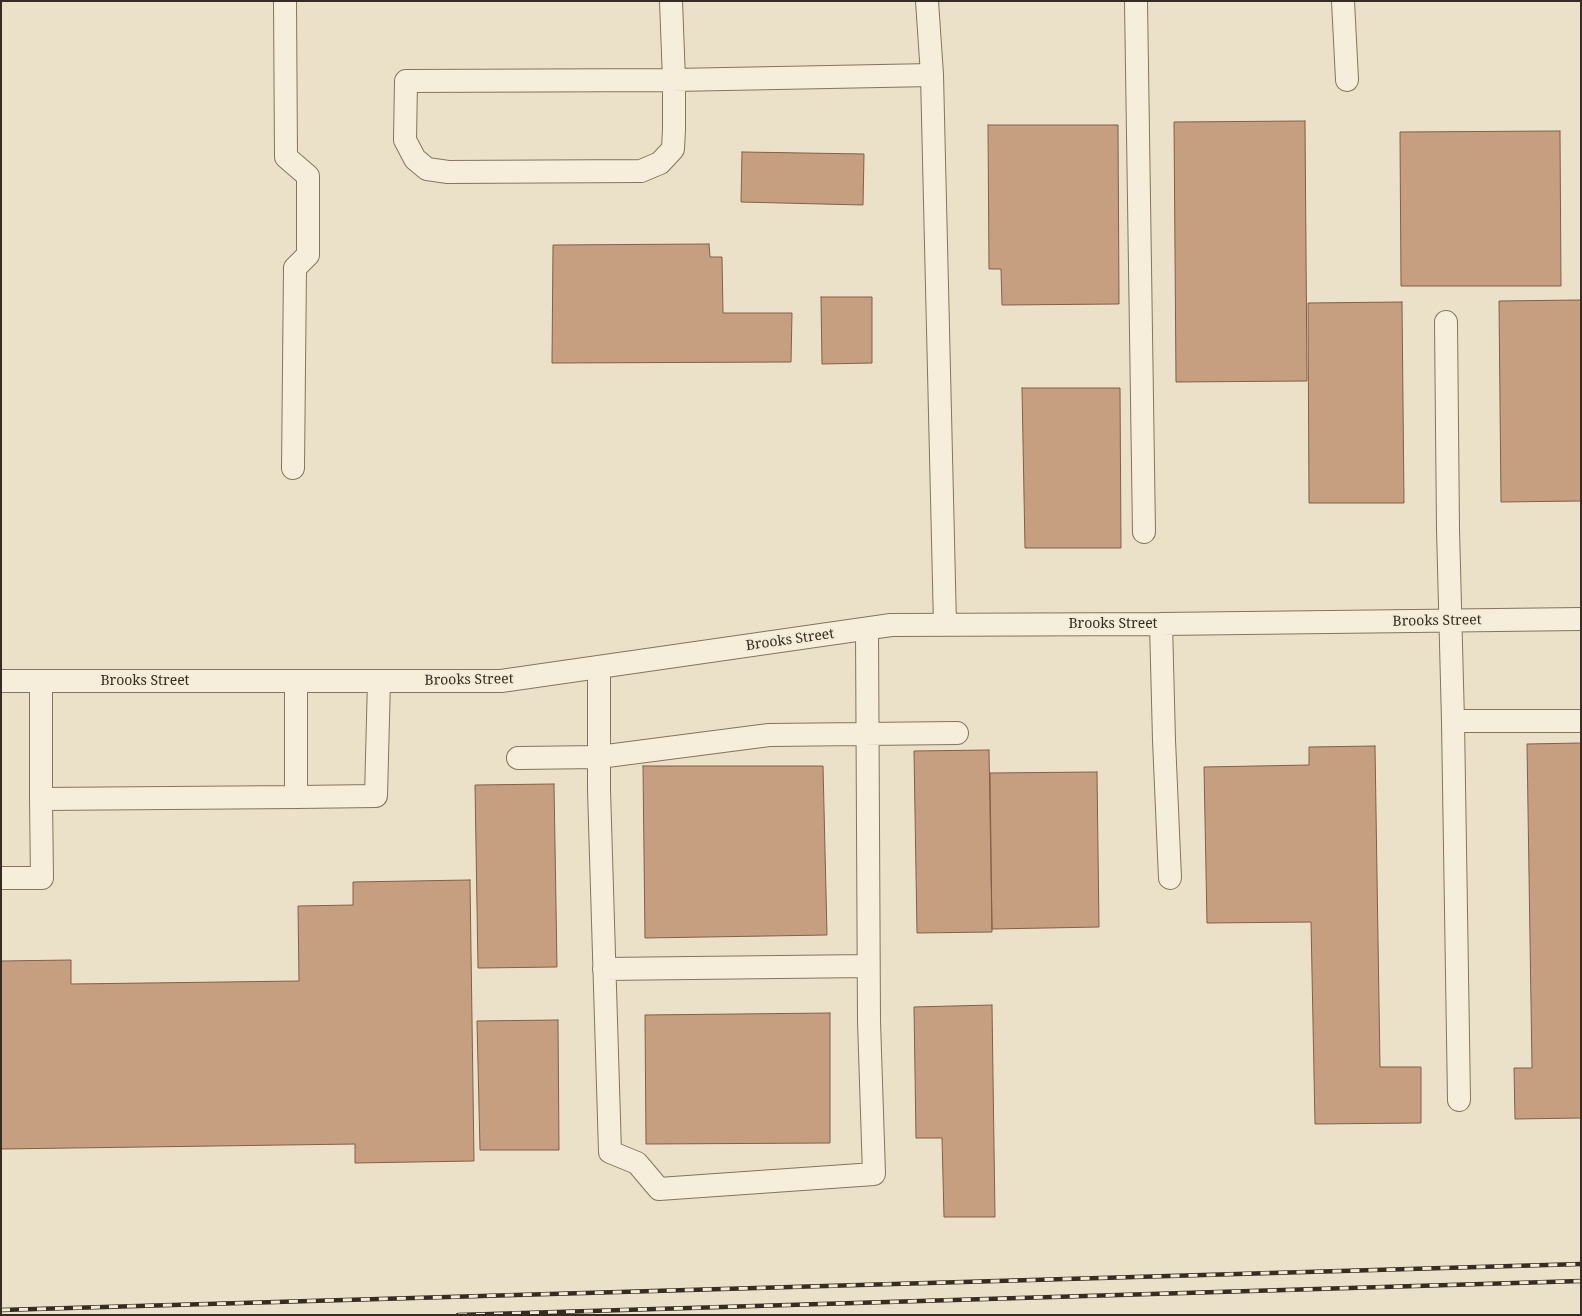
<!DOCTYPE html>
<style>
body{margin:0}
#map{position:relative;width:1582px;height:1316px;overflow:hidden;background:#ebe1c8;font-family:"Noto Serif",serif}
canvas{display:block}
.frame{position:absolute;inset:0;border:2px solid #372c21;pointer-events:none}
</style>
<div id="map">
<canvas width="1582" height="1316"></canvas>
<div class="frame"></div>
</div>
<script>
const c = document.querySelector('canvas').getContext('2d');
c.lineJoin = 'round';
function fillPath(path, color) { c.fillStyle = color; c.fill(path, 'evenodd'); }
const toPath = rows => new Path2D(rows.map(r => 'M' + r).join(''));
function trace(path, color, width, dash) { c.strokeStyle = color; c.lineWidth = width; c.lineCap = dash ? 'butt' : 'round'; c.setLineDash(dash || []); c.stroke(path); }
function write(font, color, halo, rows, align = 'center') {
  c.font = font + ' "Noto Serif",serif'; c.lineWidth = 4; c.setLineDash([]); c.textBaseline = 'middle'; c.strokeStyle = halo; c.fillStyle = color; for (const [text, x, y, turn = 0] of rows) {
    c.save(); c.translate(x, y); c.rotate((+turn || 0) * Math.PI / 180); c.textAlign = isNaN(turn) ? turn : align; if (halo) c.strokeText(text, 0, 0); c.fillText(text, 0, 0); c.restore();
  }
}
const building = toPath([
 [1305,121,1307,381,1176,382,1174,122,1305,121],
 [988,125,1118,125,1119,304,1002,305,1001,269,989,269,988,125],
 [1560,131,1561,286,1401,286,1400,132,1560,131],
 [742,152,864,154,863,205,741,202,742,152],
 [709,244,710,257,722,257,723,313,792,313,791,362,552,363,553,245,709,244],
 [821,297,872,297,872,363,822,364,821,297],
 [1581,300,1581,501,1501,502,1499,301,1581,300],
 [1402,302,1404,503,1309,503,1308,303,1402,302],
 [1022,388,1120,388,1121,548,1025,548,1022,388],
 [1581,743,1581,1118,1515,1119,1514,1068,1532,1068,1527,744,1581,743],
 [1375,746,1380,1067,1421,1067,1421,1123,1315,1124,1311,922,1207,923,1204,767,1309,765,1309,747,1375,746],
 [989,750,992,932,917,933,914,751,989,750],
 [643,766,823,766,827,935,645,938,643,766],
 [1097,772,1099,927,992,929,990,773,1097,772],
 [554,784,557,967,478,968,475,785,554,784],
 [470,880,474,1161,355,1163,355,1144,1,1149,1,961,71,960,71,984,299,981,298,906,353,905,353,882,470,880],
 [992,1005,995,1217,944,1217,942,1138,916,1138,914,1007,992,1005],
 [830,1013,830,1143,646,1144,645,1015,830,1013],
 [558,1020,559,1150,480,1150,477,1021,558,1020]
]);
fillPath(building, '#c69f81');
trace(building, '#835f46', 1);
const minor = toPath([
 [285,1,286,157,308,176,308,255,295,268,293,468],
 [671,1,674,80,674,129,673,149,660,163,641,171,448,172,427,169,415,159,405,140,406,81,674,80,932,75],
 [927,1,932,75,945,625],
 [1136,1,1144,532],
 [1343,1,1347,80],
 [1446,322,1448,529,1453,721],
 [1161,624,1164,740,1170,878],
 [599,667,599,790,610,1152,637,1163,659,1189,874,1174,869,1021,867,629],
 [1,681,501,681,891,625,1161,624,1581,619],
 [41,681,41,799,296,797,296,681],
 [518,758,599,757,769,735,957,733],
 [296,797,376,796,379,681],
 [1,878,42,878,41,799],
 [604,969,868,966],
 [1459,1100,1453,721,1581,721]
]);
trace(minor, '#85745e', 24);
trace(minor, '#f6eeda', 22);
const rail = toPath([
 [1,1310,1581,1264],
 [458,1315,1581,1281]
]);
trace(rail, '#372c21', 4.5);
trace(rail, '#f3ebd7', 3, [9]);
write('14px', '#372c21', '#f3ebd7', [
 ["Brooks Street",1437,621,-1],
 ["Brooks Street",1113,624],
 ["Brooks Street",790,640,-8],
 ["Brooks Street",469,680,-1],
 ["Brooks Street",145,681]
]);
</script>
